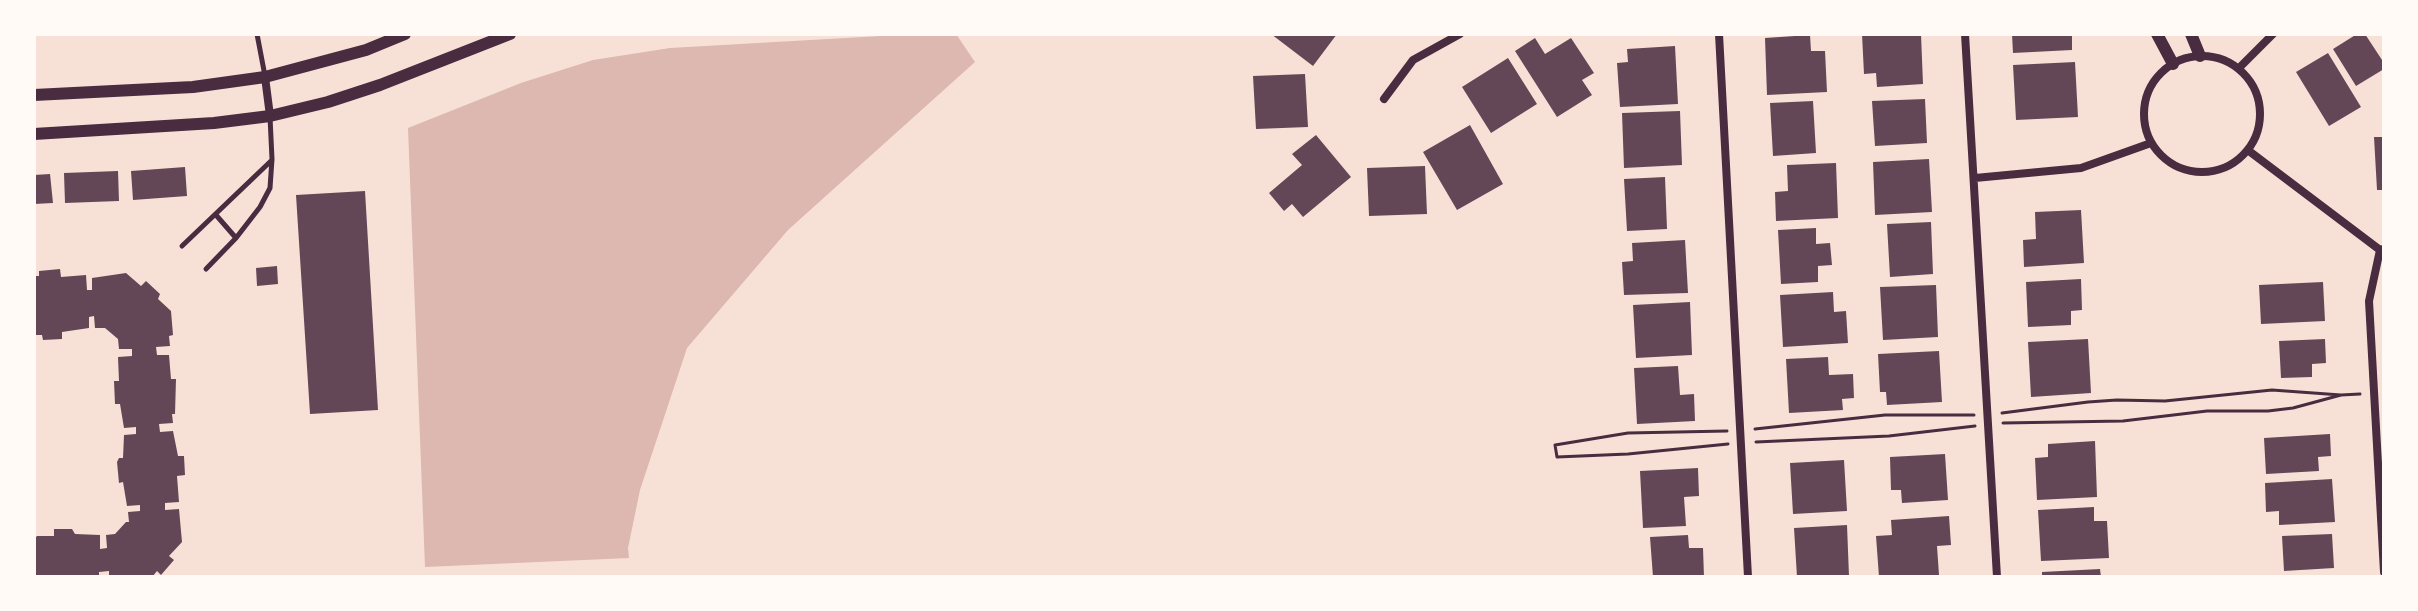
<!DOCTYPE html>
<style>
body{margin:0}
#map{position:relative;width:2418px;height:611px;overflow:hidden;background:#f7e1d7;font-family:Montserrat,sans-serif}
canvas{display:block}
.frame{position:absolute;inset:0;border:36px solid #fffaf5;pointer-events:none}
</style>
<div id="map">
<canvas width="2418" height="611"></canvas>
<div class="frame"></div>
</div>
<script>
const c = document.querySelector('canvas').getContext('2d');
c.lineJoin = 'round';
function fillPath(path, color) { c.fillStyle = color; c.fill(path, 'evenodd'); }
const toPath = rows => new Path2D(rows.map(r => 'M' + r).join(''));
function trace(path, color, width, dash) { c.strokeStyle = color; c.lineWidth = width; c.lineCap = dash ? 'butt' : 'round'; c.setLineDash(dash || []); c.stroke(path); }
fillPath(toPath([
 [916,34,956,34,975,62,788,230,687,348,640,490,628,548,629,558,425,567,408,128,521,83,593,60,670,48]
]), '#dcb8b0');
fillPath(toPath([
 [1271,34,1337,34,1313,66],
 [1862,34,1921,34,1923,84,1877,87,1876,73,1864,74],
 [2012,34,2072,34,2072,50,2013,53],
 [2357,34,2365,34,2384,63,2384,69,2356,86,2333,49],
 [1810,35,1811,51,1825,51,1827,92,1767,95,1765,38],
 [1535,38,1545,54,1571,38,1594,73,1582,80,1592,95,1557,117,1515,51],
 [1675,46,1678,104,1620,107,1617,63,1628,62,1627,49],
 [2328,53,2361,107,2329,126,2296,72],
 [1508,58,1537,104,1491,133,1462,87],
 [2075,62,2078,117,2016,120,2013,65],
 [1305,74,1308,127,1256,129,1253,76],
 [1925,99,1927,143,1875,146,1872,101],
 [1813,101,1816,153,1773,156,1770,103],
 [1680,111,1682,165,1624,168,1622,113],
 [1470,125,1503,184,1457,210,1423,152],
 [1316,135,1351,177,1303,217,1292,204,1284,211,1269,193,1302,165,1292,154],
 [2374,137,2384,137,2384,190,2377,190],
 [1929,159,1932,212,1875,215,1873,162],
 [1836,163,1838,218,1776,221,1775,192,1788,191,1787,165],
 [1425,166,1427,214,1369,216,1367,168],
 [185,167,187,196,133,200,131,171],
 [118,171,119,201,65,203,64,173],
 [50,174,53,203,34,204,34,175],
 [1665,177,1667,229,1627,231,1624,179],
 [365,191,378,410,310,414,296,195],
 [2081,210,2084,263,2024,267,2023,240,2036,239,2035,212],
 [1931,222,1933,274,1890,277,1887,224],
 [1816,228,1816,244,1830,243,1832,265,1818,266,1818,282,1781,284,1778,230],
 [1685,240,1688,293,1624,295,1622,262,1633,261,1632,243],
 [277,266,278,284,257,286,256,268],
 [60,269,61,277,86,275,87,290,92,290,92,278,126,273,141,286,146,281,160,294,158,299,171,311,173,335,169,336,170,346,156,347,157,355,169,355,171,379,176,379,175,414,172,414,173,423,159,424,160,432,173,431,178,456,184,456,185,475,177,476,179,502,165,503,165,510,179,509,182,542,169,556,174,560,161,575,157,571,152,577,109,577,109,571,99,572,99,577,34,577,34,539,37,536,54,536,54,529,72,529,75,534,100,535,100,549,107,548,106,535,115,534,126,522,129,522,128,512,140,511,140,505,127,506,123,482,119,483,117,462,119,458,123,458,124,435,136,434,136,427,124,428,120,404,115,404,114,381,119,381,118,357,132,356,132,349,119,349,118,339,105,328,95,328,94,316,89,317,89,328,62,332,62,339,43,340,42,335,34,335,34,276,39,276,39,271],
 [2081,279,2082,310,2071,311,2071,325,2028,327,2026,282],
 [2323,282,2325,321,2261,324,2259,285],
 [1936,285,1938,337,1883,340,1880,287],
 [1833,292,1834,312,1846,311,1848,343,1783,347,1780,295],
 [1690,302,1692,355,1636,358,1633,305],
 [2088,339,2091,393,2031,397,2028,342],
 [2325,339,2326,363,2312,364,2312,377,2281,378,2279,341],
 [1939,351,1942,402,1887,405,1886,392,1880,392,1878,354],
 [1828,357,1829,375,1853,374,1854,398,1842,399,1843,410,1789,413,1786,359],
 [1678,366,1680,395,1694,394,1695,421,1637,424,1634,368],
 [2330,434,2331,456,2318,457,2319,471,2266,474,2264,438],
 [2095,441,2097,497,2037,500,2035,458,2048,457,2048,444],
 [1945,454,1948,500,1902,503,1901,490,1891,490,1890,457],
 [1844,460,1847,511,1793,514,1790,463],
 [1698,468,1699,496,1684,497,1686,526,1643,528,1640,471],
 [2332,479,2335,522,2279,525,2279,511,2266,512,2265,483],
 [2094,507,2094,521,2107,521,2109,558,2041,561,2038,510],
 [1949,516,1951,545,1937,546,1939,575,1879,577,1876,536,1892,535,1891,520],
 [1847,525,1849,576,1797,577,1794,528],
 [2332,534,2334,568,2284,571,2282,536],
 [1688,535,1689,548,1703,548,1704,577,1653,577,1650,537],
 [2100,569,2101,577,2042,577,2042,572]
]), '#644757');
trace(toPath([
 [2002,413,2088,402,2117,400,2165,401,2272,390,2341,395,2360,394],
 [2003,423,2123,421,2207,411,2268,411,2293,408,2341,395],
 [1755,429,1885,415,1974,415],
 [1727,431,1628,433,1555,445,1557,457,1628,454,1728,444],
 [1756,442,1889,436,1975,426]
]), '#4a2c40', 3);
trace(toPath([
 [257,34,265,76],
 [216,215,236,238],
 [182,246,272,160],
 [206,269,236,238,260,207,270,188,272,159,270,117]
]), '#4a2c40', 5);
trace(toPath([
 [1719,34,1748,577],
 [1965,34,1997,577],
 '2144 114a58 58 0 1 1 116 0a58 58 0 1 1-116 0Z',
 [2239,68,2273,34],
 [265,77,270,116],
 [1384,99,1413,60,1460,34],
 [2249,151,2380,250,2383,249],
 [1975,178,2081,168,2151,143],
 [2380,250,2369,301,2384,572]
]), '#4a2c40', 8);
trace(toPath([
 [2157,34,2173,64],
 [2191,34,2200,56],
 [34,95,193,87,265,77,366,50,405,34],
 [34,134,214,123,270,116,328,102,380,85,510,34]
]), '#4a2c40', 12);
</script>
